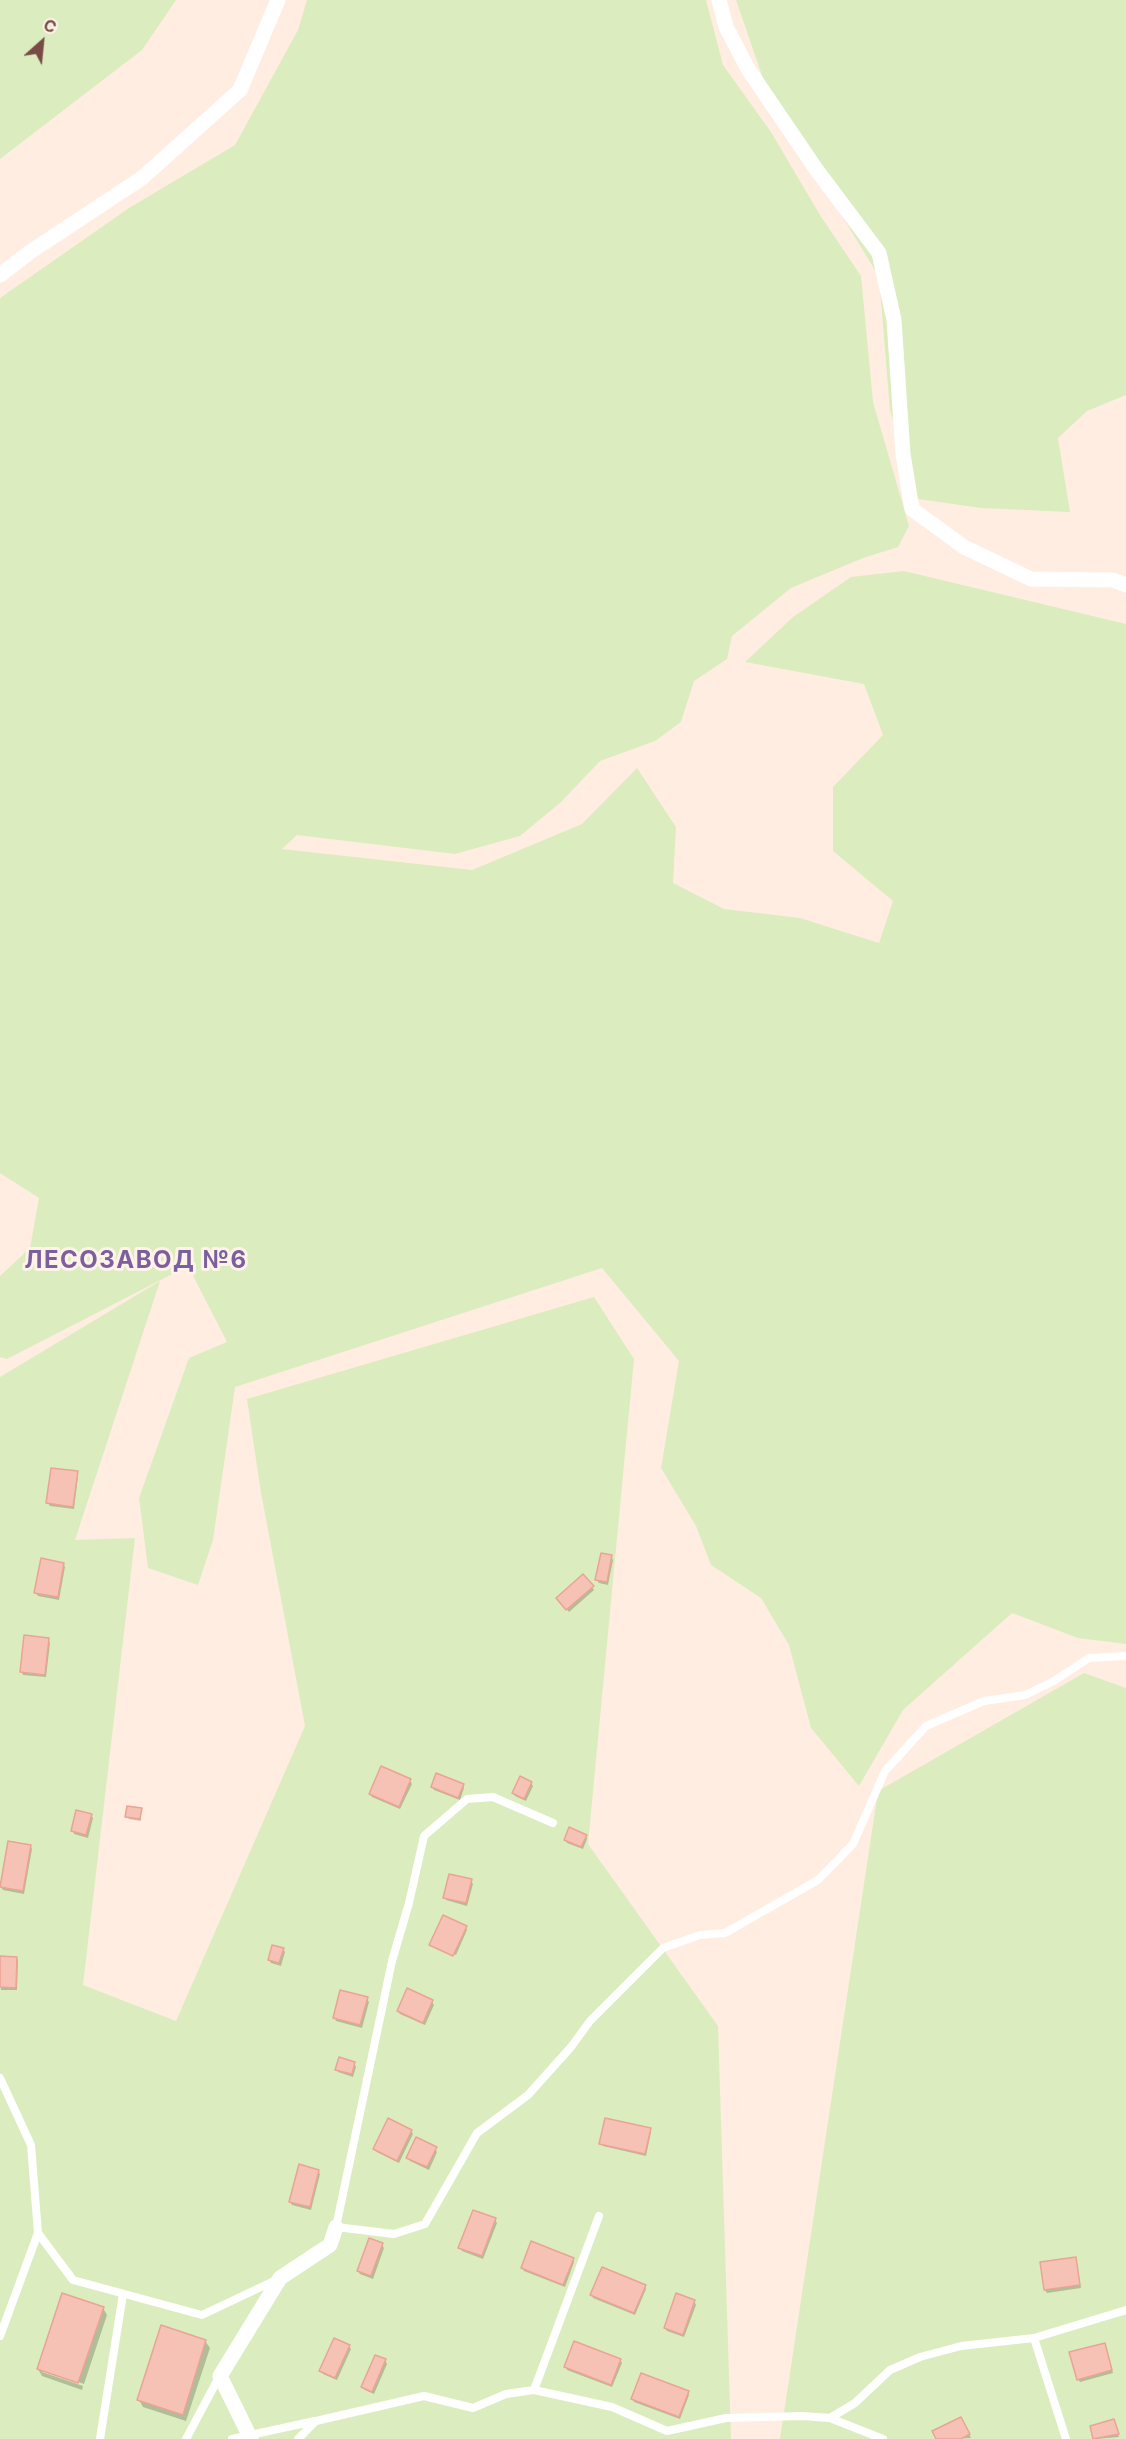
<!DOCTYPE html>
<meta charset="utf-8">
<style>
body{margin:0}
#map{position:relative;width:1126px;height:2439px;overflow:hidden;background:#ffede1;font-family:Inter,sans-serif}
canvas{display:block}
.north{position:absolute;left:12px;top:12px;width:60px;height:60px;-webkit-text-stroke:4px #fff2e9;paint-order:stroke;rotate:27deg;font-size:16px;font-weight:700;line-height:24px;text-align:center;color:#784c45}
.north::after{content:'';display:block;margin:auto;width:21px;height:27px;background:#784c45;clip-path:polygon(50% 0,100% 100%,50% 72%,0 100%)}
</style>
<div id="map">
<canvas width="1126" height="2439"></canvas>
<div class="north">С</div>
</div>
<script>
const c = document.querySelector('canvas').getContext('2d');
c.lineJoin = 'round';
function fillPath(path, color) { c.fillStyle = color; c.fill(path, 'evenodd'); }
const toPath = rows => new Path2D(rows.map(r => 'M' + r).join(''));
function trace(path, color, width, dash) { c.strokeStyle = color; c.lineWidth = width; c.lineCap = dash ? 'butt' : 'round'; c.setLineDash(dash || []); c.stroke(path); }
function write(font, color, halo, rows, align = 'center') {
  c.font = font + ' Inter,sans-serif'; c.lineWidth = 6; c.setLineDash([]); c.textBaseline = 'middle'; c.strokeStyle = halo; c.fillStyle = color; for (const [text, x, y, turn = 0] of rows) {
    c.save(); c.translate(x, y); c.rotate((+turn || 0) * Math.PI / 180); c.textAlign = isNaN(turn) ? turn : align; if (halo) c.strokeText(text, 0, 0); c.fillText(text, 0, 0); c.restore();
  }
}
fillPath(toPath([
 [0,0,176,0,142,50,0,159],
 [307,0,706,0,723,65,771,132,820,215,861,276,873,402,909,526,898,547,863,558,791,588,732,636,727,659,694,681,681,722,655,741,600,761,561,802,520,836,455,854,297,835,282,849,472,870,582,824,637,768,676,827,673,883,724,909,800,918,879,943,893,901,833,851,833,787,883,735,864,684,745,662,793,617,851,577,904,571,1126,624,1126,1644,1078,1638,1012,1613,903,1710,859,1786,811,1728,789,1645,761,1598,711,1565,696,1526,661,1468,679,1361,602,1268,235,1387,213,1540,198,1585,148,1568,139,1498,189,1358,227,1342,188,1266,7,1359,0,1357,0,1276,30,1248,39,1198,0,1173,0,298,129,208,235,145,298,30],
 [736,0,1126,0,1126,395,1087,411,1058,438,1070,512,981,508,918,499,890,410,879,277,768,93],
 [160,1281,75,1540,135,1538,83,1985,176,2021,305,1726,261,1493,247,1399,594,1297,634,1359,588,1844,718,2026,731,2439,0,2439,0,1377],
 [1084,1673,1126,1688,1126,2439,780,2439,878,1791]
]), '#dbedbe');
fillPath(toPath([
 [77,1472,78,1476,74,1509,50,1506,48,1503],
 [611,1556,613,1560,608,1585,599,1583,597,1580],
 [63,1564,65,1567,59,1600,38,1596,36,1593],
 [592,1587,594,1590,569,1612,560,1601],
 [48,1640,50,1643,46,1677,23,1675,22,1672],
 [410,1781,412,1784,400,1809,372,1797,370,1794],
 [531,1783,533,1786,526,1801,515,1796,514,1793],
 [463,1785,464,1788,460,1800,434,1790,432,1787],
 [141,1810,141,1821,129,1819,127,1816],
 [91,1815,93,1818,88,1838,74,1834,73,1831],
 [586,1836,587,1839,583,1849,567,1843,566,1840],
 [30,1846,32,1849,24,1894,3,1890,1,1887],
 [471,1881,473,1884,467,1906,446,1900,445,1897],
 [466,1927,467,1930,456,1955,431,1944],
 [283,1949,285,1952,281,1966,271,1963,269,1960],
 [17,1958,18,1961,17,1990,1,1990,0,1973],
 [408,1990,432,2002,434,2005,425,2025,400,2014,398,2011],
 [367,1999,369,2002,362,2028,336,2021,335,2018],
 [354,2063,356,2067,353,2077,338,2072,337,2069],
 [650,2129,651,2132,646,2156,603,2146,601,2143],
 [411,2131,413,2134,399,2163,377,2152,375,2149],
 [435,2149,437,2152,429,2170,410,2161,408,2158],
 [318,2171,320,2174,311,2210,292,2205,290,2202],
 [495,2220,497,2223,483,2259,462,2251,460,2247],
 [382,2245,384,2248,373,2279,360,2274,358,2271],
 [573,2259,574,2262,565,2287,524,2271,522,2268],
 [1075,2259,1081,2288,1047,2293,1045,2290],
 [645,2286,646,2289,635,2315,593,2298,592,2295],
 [694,2301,696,2305,684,2337,667,2331,665,2328],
 [103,2308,107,2315,84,2384,42,2369,42,2372,83,2386,82,2390,42,2376,38,2369],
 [205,2341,210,2348,186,2421,143,2407,139,2400],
 [349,2346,351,2349,337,2380,323,2374,321,2371],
 [1106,2347,1113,2373,1080,2382,1078,2379],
 [385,2360,387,2364,374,2394,365,2390,363,2387],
 [620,2360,622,2363,612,2387,567,2370,566,2367],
 [688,2392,689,2395,680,2419,634,2402,632,2398],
 [961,2419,971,2438,937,2439],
 [1115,2424,1119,2437,1095,2439,1092,2427]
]), '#0003');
const building = toPath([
 [51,1468,78,1471,73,1507,46,1503,51,1468],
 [601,1553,612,1555,607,1582,595,1580,601,1553],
 [41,1558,64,1563,58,1597,34,1593,41,1558],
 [583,1574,594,1586,566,1610,556,1598,583,1574],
 [24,1635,49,1638,45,1675,20,1672,24,1635],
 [381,1766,411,1779,399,1807,369,1794,381,1766],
 [436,1773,464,1784,458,1798,431,1787,436,1773],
 [520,1776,532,1782,524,1799,512,1793,520,1776],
 [127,1806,142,1808,140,1819,125,1817,127,1806],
 [76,1810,92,1814,86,1835,71,1831,76,1810],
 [569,1827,587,1835,581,1847,564,1840,569,1827],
 [8,1841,31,1845,23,1891,0,1887,8,1841],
 [449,1874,472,1879,466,1903,443,1898,449,1874],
 [443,1915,467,1926,453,1956,429,1945,443,1915],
 [272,1945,284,1948,279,1963,268,1960,272,1945],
 [0,1956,17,1957,16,1988,0,1987,0,1956],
 [407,1988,433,2000,423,2023,397,2011,407,1988],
 [340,1990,368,1997,360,2025,333,2018,340,1990],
 [339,2057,355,2062,352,2074,335,2070,339,2057],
 [388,2118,412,2130,397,2161,373,2149,388,2118],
 [605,2118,651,2128,645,2154,599,2144,605,2118],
 [416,2137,437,2147,427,2167,406,2158,416,2137],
 [299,2164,319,2170,310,2207,289,2202,299,2164],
 [473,2210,496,2218,482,2256,458,2248,473,2210],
 [369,2238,383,2243,371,2276,357,2271,369,2238],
 [531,2241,574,2258,563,2285,521,2268,531,2241],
 [1076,2257,1080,2285,1044,2290,1040,2262,1076,2257],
 [602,2267,646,2285,634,2313,590,2295,602,2267],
 [62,2293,104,2307,78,2383,37,2369,62,2293],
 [676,2293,695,2300,683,2335,664,2328,676,2293],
 [161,2325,206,2340,183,2415,137,2400,161,2325],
 [334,2338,350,2345,335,2378,319,2371,334,2338],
 [574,2341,621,2359,611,2385,564,2367,574,2341],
 [1105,2343,1112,2370,1077,2380,1069,2352,1105,2343],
 [375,2355,386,2359,372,2392,361,2387,375,2355],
 [641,2373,689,2391,679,2417,631,2399,641,2373],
 [961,2417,970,2434,961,2439,936,2439,932,2431,961,2417],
 [1114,2419,1119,2434,1093,2439,1090,2426,1114,2419]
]);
fillPath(building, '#f7c2b6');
trace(building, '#eba394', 1.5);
trace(toPath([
 [553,1823,493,1797,467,1799,424,1836,409,1903,392,1961,336,2227,394,2234,425,2224,477,2133,528,2095,571,2047,590,2021,663,1948,700,1935,725,1933,818,1880,853,1844,885,1771,926,1726,984,1701,1025,1695,1054,1681,1089,1658,1126,1656],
 [0,2078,31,2145,38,2233,0,2336],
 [38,2233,73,2280,202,2315,276,2280],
 [1034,2338,1066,2439],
 [534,2390,599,2216],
 [830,2418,883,2439],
 [100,2439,123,2294],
 [186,2439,219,2377],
 [232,2439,315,2421],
 [298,2439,316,2421,424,2396,473,2408,506,2394,534,2390,612,2407,667,2431,726,2418,802,2416,830,2418,855,2403,890,2370,920,2357,961,2346,1034,2338,1126,2310]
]), '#fff', 8);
trace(toPath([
 [719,0,726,27,748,69,816,169,879,253,894,320,903,454,912,509,964,547,1031,579,1113,580,1126,585],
 [0,275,30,252,142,178,240,90,278,0],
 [251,2439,220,2376,280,2278,330,2245,336,2227]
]), '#fff', 15);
c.letterSpacing = '1.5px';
write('bold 24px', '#7b609d', '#fff2e9', [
 ["ЛЕСОЗАВОД №6",136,1261]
]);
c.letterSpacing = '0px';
</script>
